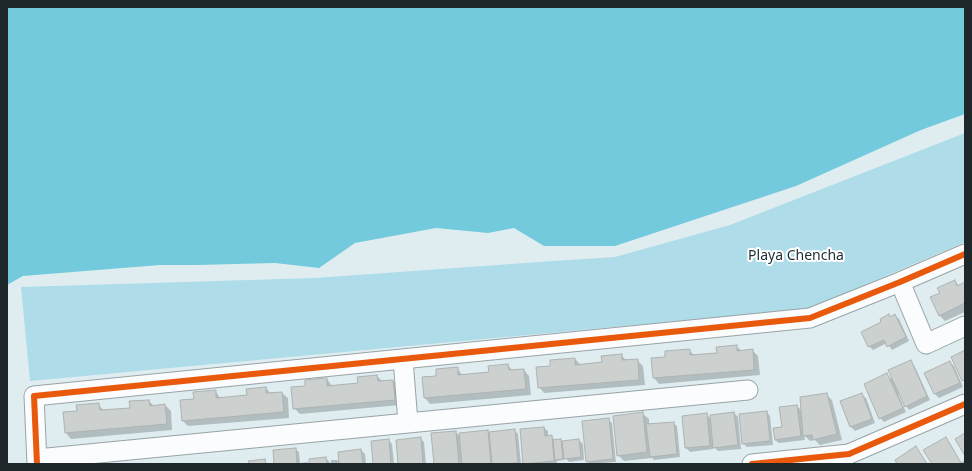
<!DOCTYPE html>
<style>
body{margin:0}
#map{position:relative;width:972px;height:471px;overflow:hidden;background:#dfedf1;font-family:"Noto Sans",sans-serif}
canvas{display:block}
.frame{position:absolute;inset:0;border:8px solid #1e272a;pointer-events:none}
</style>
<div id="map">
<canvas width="972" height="471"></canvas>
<div class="frame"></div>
</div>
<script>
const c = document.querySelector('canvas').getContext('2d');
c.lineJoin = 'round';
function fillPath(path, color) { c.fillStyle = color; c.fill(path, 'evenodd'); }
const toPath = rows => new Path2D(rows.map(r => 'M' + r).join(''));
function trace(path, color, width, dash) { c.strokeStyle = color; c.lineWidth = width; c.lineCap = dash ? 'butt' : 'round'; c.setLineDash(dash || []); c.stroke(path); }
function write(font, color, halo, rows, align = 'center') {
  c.font = font + ' "Noto Sans",sans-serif'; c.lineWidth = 4; c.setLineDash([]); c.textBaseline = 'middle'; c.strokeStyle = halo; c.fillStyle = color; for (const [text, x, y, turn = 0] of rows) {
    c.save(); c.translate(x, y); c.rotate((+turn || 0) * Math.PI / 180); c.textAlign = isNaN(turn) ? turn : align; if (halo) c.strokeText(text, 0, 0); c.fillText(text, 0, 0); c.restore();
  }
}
fillPath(toPath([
 [965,133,965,242,809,309,30,381,21,287,315,278,539,262,615,257,730,225]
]), '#aedce8');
fillPath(toPath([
 [7,7,965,7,965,114,921,130,796,186,615,246,544,246,514,228,488,233,436,228,355,243,319,268,275,263,197,265,160,265,23,276,7,285]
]), '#74cadd');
fillPath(toPath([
 [955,281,959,286,965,283,965,312,945,321,939,315,941,293],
 [889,316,891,318,895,316,899,319,909,341,892,350,887,343,873,350,869,346,882,323],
 [736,346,742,351,752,350,758,356,760,375,659,384,654,378,666,358,689,350,695,356,718,354],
 [621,355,627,361,637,360,643,366,645,385,544,393,539,387,575,359,581,365,603,363],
 [910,361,914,365,930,400,909,410,906,406,900,393,898,394,906,412,884,422,880,418,887,375,894,381],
 [950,362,954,366,963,387,939,398,935,394,926,374],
 [508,365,513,371,524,370,529,376,531,395,430,404,425,398,437,377,457,368,463,376,490,373],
 [377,376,382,381,393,381,399,386,400,405,300,414,294,408,306,387,327,379,332,386,359,384],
 [266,388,271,394,282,393,288,398,289,418,188,426,183,421,195,399,215,391,221,399,248,396],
 [826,394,832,400,842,440,820,445,815,440,810,441,804,435,805,440,779,443,775,440,797,406,802,411],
 [862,395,866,398,875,423,855,431,851,427,842,402],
 [149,401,154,406,165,405,171,411,172,430,71,439,66,433,78,411,98,404,104,411,131,409],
 [767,412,770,416,773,445,747,447,743,443],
 [734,413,738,417,741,449,718,451,713,446,713,449,690,452,686,448,706,414,711,419],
 [643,414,649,419,649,425,673,423,677,426,680,457,654,460,652,458,624,461,618,455],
 [608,419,612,423,616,462,590,464,587,461],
 [544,428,548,431,548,437,551,436,556,441,560,440,564,443,579,440,583,444,584,460,569,462,564,456,564,460,557,461,557,464,525,464],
 [514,430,518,434,521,464,435,464,455,432,461,437,487,431,489,433],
 [420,438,424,442,426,464,399,464],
 [946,438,949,442,962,464,964,463,965,464,933,464],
 [388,440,392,444,394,464,374,464],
 [295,449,299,452,300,463,307,462,309,464,275,464],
 [361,450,365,454,366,464,310,464,326,458,331,464,331,460,337,460,340,462]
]), '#0003');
const building = toPath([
 [955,280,957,286,965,282,965,303,939,316,930,297,940,293,937,288,955,280],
 [889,314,890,317,895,314,906,337,887,347,884,340,868,347,861,332,881,322,880,319,889,314],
 [737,345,737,351,753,349,754,370,653,378,651,358,665,357,665,351,690,349,690,355,717,353,716,347,737,345],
 [965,350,965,380,962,381,951,357,965,350],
 [622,354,622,360,638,359,639,380,538,388,536,367,550,366,550,360,575,358,575,365,602,362,601,356,622,354],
 [911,360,927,396,905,407,888,370,911,360],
 [950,361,960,383,934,394,924,373,950,361],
 [508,364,509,370,524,369,526,389,424,398,422,377,436,376,436,369,458,367,458,375,489,372,488,366,508,364],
 [887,373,903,408,879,419,864,384,887,373],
 [377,375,378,381,393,380,395,400,293,409,291,387,305,386,305,380,327,378,327,386,358,383,357,377,377,375],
 [266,387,266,393,282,392,284,412,182,421,180,400,194,399,193,392,216,390,216,398,247,395,246,389,266,387],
 [827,393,837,434,813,440,812,435,803,436,800,397,827,393],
 [862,393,872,419,850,427,840,401,862,393],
 [149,400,150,406,165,404,167,424,65,433,63,412,77,411,76,405,99,403,100,410,130,408,129,401,149,400],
 [797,405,801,436,775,440,773,428,782,427,779,407,797,405],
 [767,411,770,441,742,444,739,414,767,411],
 [643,412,647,452,617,456,613,416,643,412],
 [734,412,738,445,713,448,710,415,734,412],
 [707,413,710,446,685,448,682,416,707,413],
 [609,418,613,459,586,462,582,421,609,418],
 [674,422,677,454,650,457,646,424,674,422],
 [544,427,545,436,552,435,554,461,523,464,520,429,544,427],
 [515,429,518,463,492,464,489,432,515,429],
 [488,430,491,464,462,464,459,433,488,430],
 [456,431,459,464,434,464,431,433,456,431],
 [965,433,965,456,955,439,965,433],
 [421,437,423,464,398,464,396,440,421,437],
 [946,437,961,463,964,461,965,464,932,464,923,450,946,437],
 [389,439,391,464,373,464,371,441,389,439],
 [561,439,563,459,555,460,553,440,561,439],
 [579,439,581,457,564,459,562,441,579,439],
 [916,446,927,464,897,464,895,460,916,446],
 [296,448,297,464,274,464,273,450,296,448],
 [361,449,363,464,339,464,338,452,361,449],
 [326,457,327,464,309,464,309,459,326,457],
 [265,459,266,464,249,464,248,461,265,459]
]);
fillPath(building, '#ccd0ce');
trace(building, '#aeb2b1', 1);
const minor = toPath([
 [900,282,926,344,965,326],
 [403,359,408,423],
 [37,459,748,390],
 [37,464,34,396,810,318,900,282,965,254],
 [752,464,849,454,965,404]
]);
trace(minor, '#99a3a6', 21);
trace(minor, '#fafcfd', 19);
trace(toPath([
 [37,464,34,396,810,318,900,282,965,254],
 [752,464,849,454,965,404]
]), '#e8590c', 6);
write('14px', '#1a2e33', '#fff', [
 ["Playa Chencha",796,256]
]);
</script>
